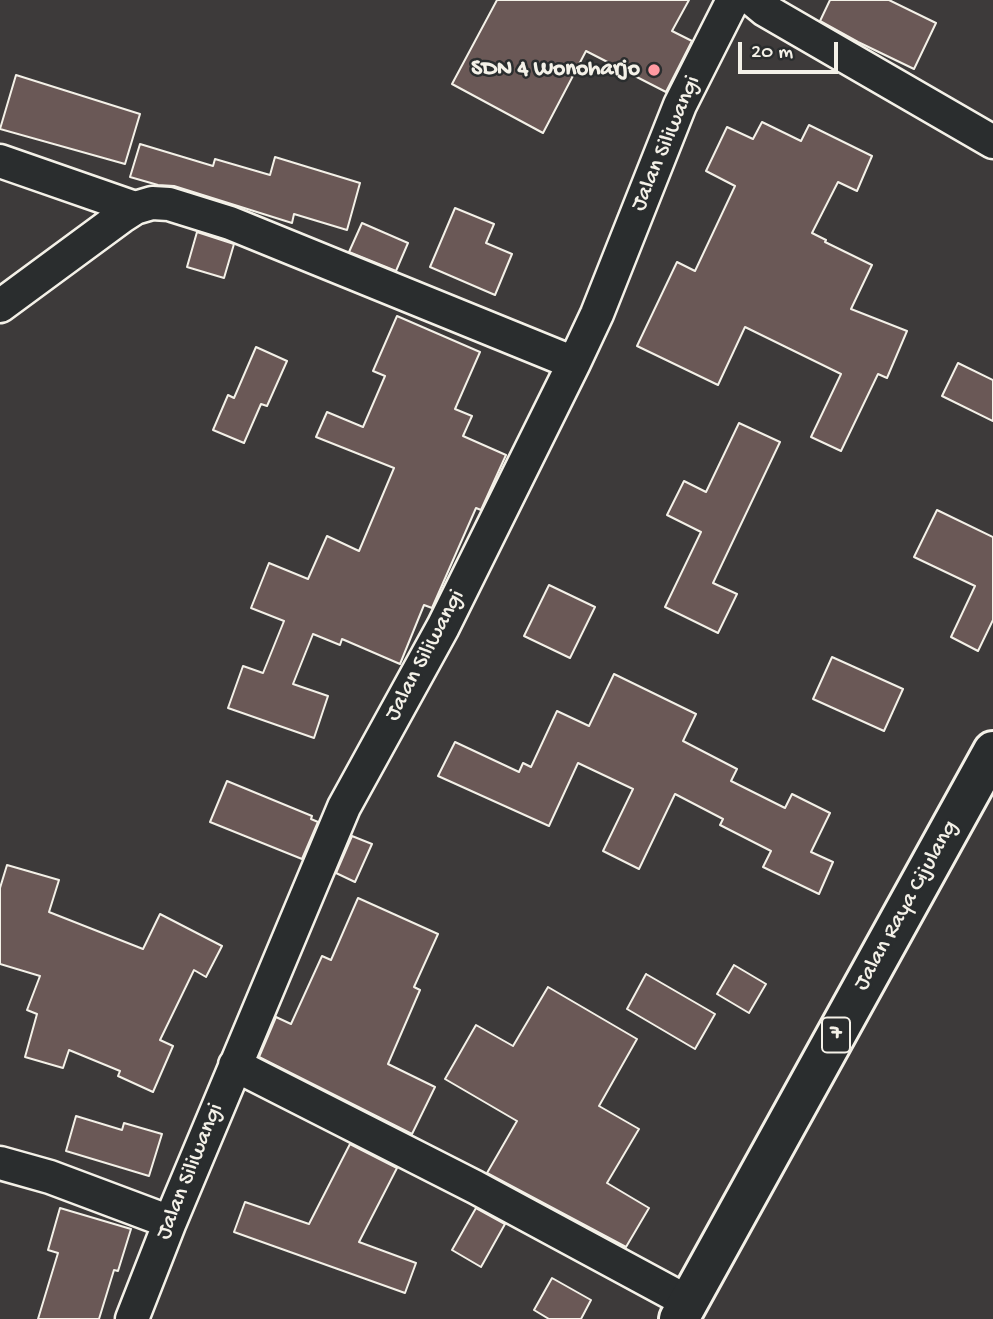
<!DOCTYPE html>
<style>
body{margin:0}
#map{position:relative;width:993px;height:1319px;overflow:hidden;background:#3d3a3a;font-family:"Gochi Hand",sans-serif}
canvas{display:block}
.scale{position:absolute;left:738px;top:42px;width:100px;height:32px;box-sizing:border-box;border:4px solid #f4f1e8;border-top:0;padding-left:9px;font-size:21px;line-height:24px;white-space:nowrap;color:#f4f1e8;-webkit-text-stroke:5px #2a2d2e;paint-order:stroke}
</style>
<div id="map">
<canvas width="993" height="1319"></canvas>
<div class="scale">20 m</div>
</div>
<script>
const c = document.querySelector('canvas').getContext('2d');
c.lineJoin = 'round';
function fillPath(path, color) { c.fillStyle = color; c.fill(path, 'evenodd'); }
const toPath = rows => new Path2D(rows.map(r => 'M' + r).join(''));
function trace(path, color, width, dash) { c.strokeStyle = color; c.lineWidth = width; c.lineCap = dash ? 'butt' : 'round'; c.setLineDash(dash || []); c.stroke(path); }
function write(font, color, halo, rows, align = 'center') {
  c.font = font + ' "Gochi Hand",sans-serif'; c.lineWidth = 5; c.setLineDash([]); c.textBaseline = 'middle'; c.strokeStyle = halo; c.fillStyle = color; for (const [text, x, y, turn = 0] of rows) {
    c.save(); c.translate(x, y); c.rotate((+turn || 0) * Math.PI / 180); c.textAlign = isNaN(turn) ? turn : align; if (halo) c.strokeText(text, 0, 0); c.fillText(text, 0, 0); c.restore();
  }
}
const building = toPath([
 [497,0,689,0,672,31,692,41,666,92,586,51,543,133,452,84,497,0],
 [830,0,889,0,936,23,914,69,858,42,820,21,830,0],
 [16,75,140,114,125,164,0,129,16,75],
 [762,122,801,141,809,125,872,156,857,191,838,182,812,233,826,240,825,242,872,265,851,309,907,331,887,378,878,374,841,451,811,437,841,374,745,327,718,385,637,346,677,262,695,271,735,186,706,171,727,127,753,139,762,122],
 [140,144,213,166,215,159,270,175,275,157,360,183,347,230,294,214,292,223,174,186,158,185,130,177,140,144],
 [455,208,494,224,486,243,512,254,495,295,430,267,455,208],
 [362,223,408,243,396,271,349,252,362,223],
 [197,232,234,244,224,278,187,267,197,232],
 [397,316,480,352,455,409,472,416,463,436,506,455,481,510,476,508,432,608,424,605,400,664,342,639,340,645,313,634,293,684,328,696,314,738,228,708,243,666,263,673,284,621,251,608,269,563,308,579,327,536,359,551,394,468,316,437,327,412,363,427,385,376,373,371,397,316],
 [256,347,287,361,267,406,261,404,244,443,213,430,228,395,234,398,256,347],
 [958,363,993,380,993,421,942,396,958,363],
 [739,423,780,442,713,583,737,594,718,633,665,607,701,532,667,515,684,481,706,492,739,423],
 [937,510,993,537,993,620,978,651,951,637,975,586,914,557,937,510],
 [549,585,595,607,570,658,524,636,549,585],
 [832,657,903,689,884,731,813,699,832,657],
 [614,674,696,714,683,741,737,769,731,781,785,808,792,794,830,813,811,852,833,862,819,894,763,867,771,851,720,825,723,819,675,794,639,869,603,851,633,789,578,763,549,826,438,776,455,742,519,772,523,763,531,767,557,711,589,726,614,674],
 [227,781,312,816,311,819,318,822,302,859,210,822,227,781],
 [352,836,372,844,355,882,336,873,352,836],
 [7,865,59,880,49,912,143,949,160,914,222,946,206,977,194,970,160,1040,173,1046,153,1092,118,1076,120,1071,69,1050,63,1068,25,1057,37,1014,27,1010,40,976,0,964,0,888,7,865],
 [358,898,438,934,414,987,420,990,388,1064,435,1087,412,1134,259,1057,276,1017,291,1024,322,956,331,960,358,898],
 [734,965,766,984,749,1013,717,994,734,965],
 [646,974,715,1014,695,1049,627,1009,646,974],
 [548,987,637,1039,599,1106,639,1129,607,1183,649,1208,626,1247,487,1173,517,1121,445,1079,476,1025,513,1046,548,987],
 [76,1116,122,1130,124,1123,162,1134,149,1176,66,1151,76,1116],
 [350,1144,397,1168,359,1242,416,1263,405,1293,234,1232,245,1202,309,1224,350,1144],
 [60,1208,131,1229,118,1271,114,1270,99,1319,38,1319,58,1253,48,1250,60,1208],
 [476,1208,505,1224,481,1267,452,1250,476,1208],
 [552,1278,591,1300,581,1319,549,1319,534,1310,552,1278]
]);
fillPath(building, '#6a5856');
trace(building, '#f4f1e8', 2);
const minor = toPath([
 [753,0,765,10,993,142],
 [0,161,135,208],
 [0,306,121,217,135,208,152,203,169,204,230,223,574,363],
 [235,1065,475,1187,688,1302],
 [0,1163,50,1177,170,1222],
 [132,1319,170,1222,344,807,443,627,574,363,597,314,680,105,733,0]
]);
const trunk = toPath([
 [679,1319,993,751]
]);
trace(minor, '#f4f1e8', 37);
trace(trunk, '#f4f1e8', 44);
trace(minor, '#2a2d2e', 32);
trace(trunk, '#2a2d2e', 38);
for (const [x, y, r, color] of [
 [654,70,7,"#ff9aa2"]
]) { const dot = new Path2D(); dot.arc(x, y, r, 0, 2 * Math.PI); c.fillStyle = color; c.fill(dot); trace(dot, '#2a2d2e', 2.5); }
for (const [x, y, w] of [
 [836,1035,28]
]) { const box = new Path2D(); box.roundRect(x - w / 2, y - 17.5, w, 35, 5); c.fillStyle = '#2a2d2e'; c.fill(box); trace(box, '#f4f1e8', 2); }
write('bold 21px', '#f4f1e8', null, [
 ["7",836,1035]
]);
write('bold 23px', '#f4f1e8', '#2a2d2e', [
 ["SDN 4 Wonoharjo",640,70]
], 'right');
write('23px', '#f4f1e8', '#2a2d2e', [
 ["Jalan Siliwangi",667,144,-67],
 ["Jalan Siliwangi",426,656,-62],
 ["Jalan Raya Cijulang",907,906,-61],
 ["Jalan Siliwangi",191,1172,-68]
]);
</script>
